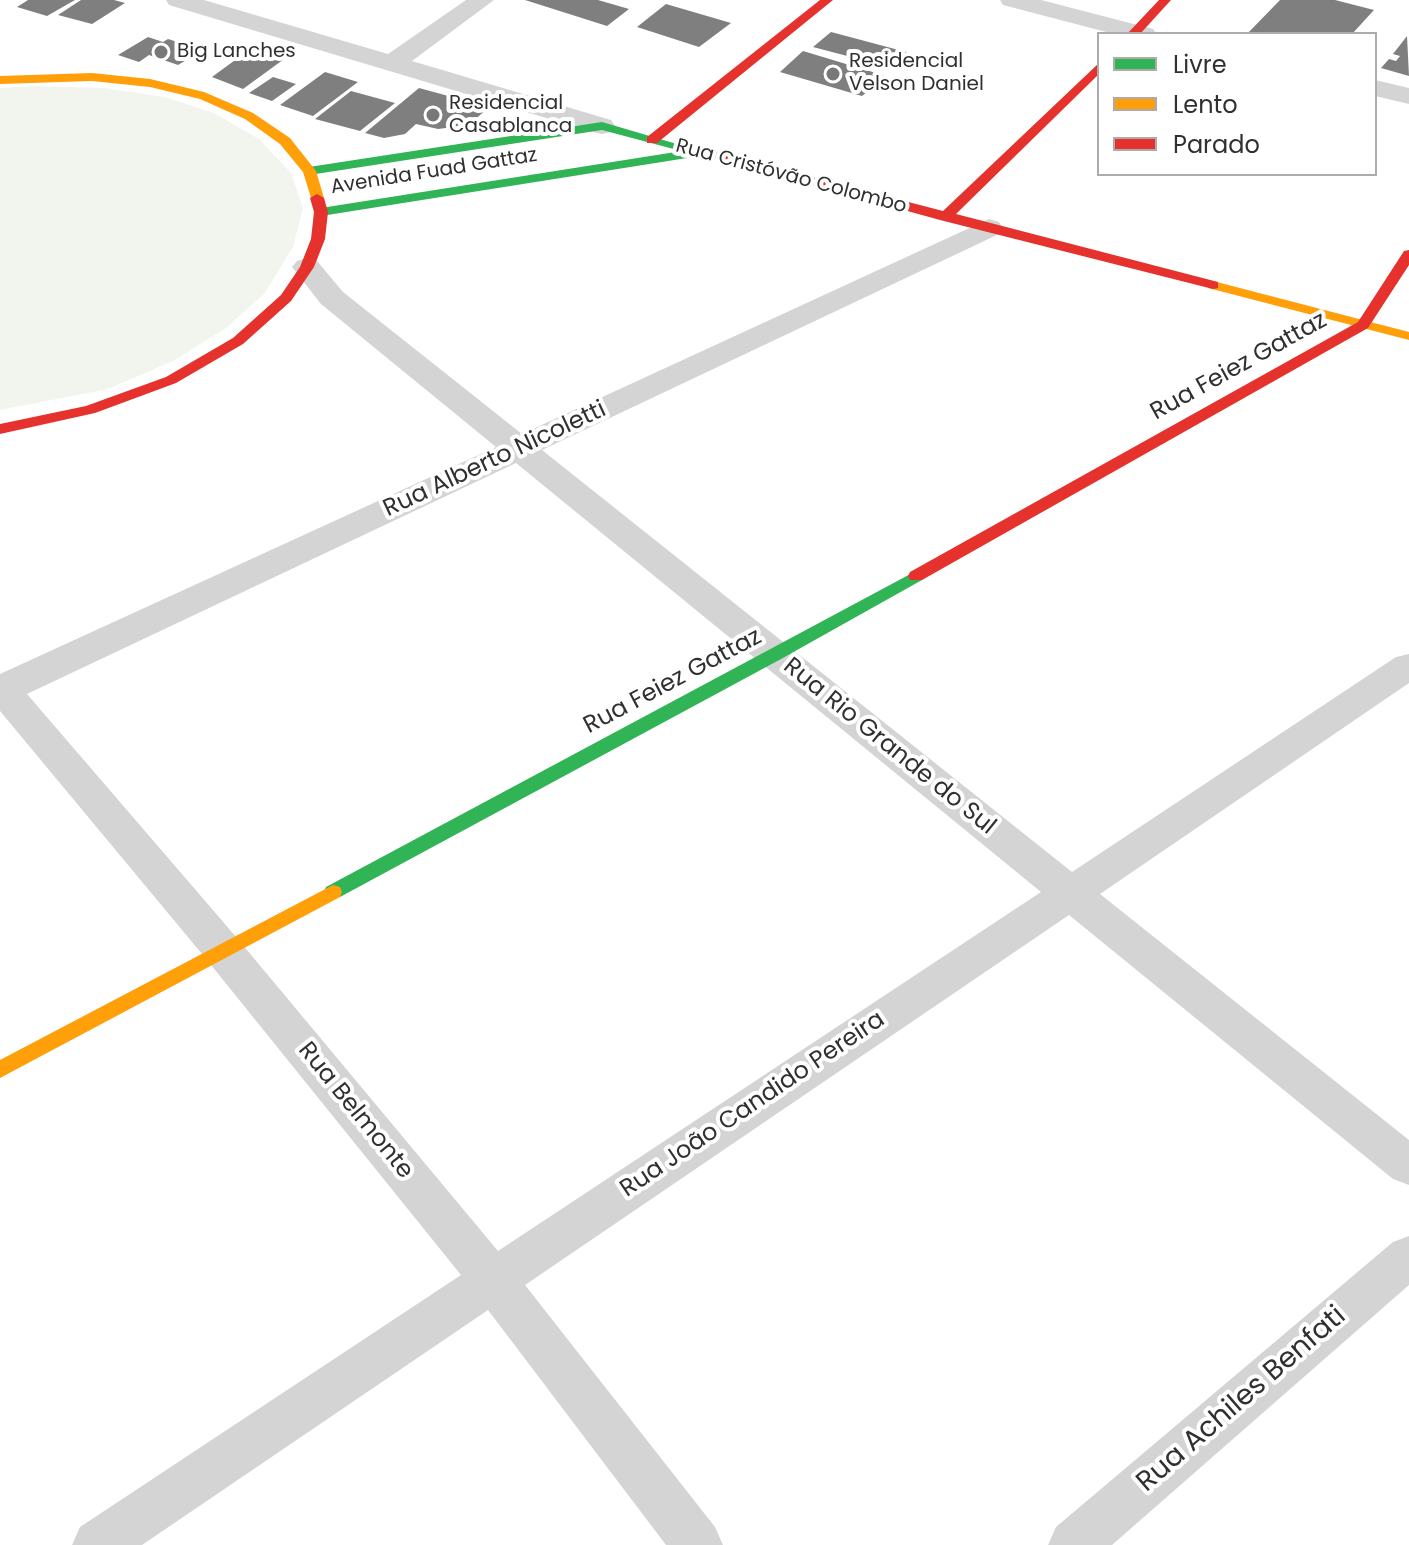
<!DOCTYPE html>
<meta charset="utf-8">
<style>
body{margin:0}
#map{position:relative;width:1409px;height:1545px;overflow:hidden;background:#fff;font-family:Poppins,sans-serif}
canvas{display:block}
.legend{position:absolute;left:1097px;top:32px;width:280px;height:144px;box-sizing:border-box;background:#fff;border:2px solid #acacac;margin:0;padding:10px 14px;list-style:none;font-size:24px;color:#303030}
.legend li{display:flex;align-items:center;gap:16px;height:40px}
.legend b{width:40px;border:2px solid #acacac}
</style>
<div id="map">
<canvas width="1409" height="1545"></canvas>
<ul class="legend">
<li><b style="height:10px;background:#30b455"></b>Livre</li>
<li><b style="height:10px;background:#ff9f0a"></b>Lento</li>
<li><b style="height:10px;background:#e5322d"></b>Parado</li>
</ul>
</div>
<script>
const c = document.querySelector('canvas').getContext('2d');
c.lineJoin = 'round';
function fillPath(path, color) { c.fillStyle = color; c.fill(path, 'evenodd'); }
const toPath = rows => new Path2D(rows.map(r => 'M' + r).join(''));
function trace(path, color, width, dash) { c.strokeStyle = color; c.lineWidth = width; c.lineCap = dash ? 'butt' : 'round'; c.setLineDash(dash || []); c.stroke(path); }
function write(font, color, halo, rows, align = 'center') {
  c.font = font + ' Poppins,sans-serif'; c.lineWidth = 8; c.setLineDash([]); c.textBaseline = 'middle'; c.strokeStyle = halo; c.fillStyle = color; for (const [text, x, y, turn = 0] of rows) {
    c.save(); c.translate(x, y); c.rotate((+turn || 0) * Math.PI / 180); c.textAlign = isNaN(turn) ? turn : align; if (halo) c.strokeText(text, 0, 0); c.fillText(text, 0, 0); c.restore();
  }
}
fillPath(toPath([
 [33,86,104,88,165,97,214,113,259,139,291,173,303,208,293,247,264,294,226,328,173,361,108,389,0,410,0,88]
]), '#f1f5ed');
fillPath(toPath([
 [28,0,75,0,47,16,17,7],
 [81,0,114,0,125,3,92,24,58,15],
 [525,0,598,0,629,9,607,26],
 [1280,0,1335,0,1374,10,1352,34,1247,34],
 [666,4,731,23,699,47,637,27],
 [831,32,910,53,893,68,813,47],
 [1407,36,1409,76,1381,68,1389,59,1396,61,1400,56,1393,54],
 [148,37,163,42,168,39,203,50,178,65,149,55,139,62,118,55],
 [257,44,291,54,243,89,212,77],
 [803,51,886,76,862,96,780,72],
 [325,72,358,82,313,116,280,105],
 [273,77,296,84,272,101,249,93],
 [419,88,489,107,469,125,438,129,416,124,405,134,384,138,365,133],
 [351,91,395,103,360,131,315,119]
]), '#7f7f7f');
fillPath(toPath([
 [166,0,204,0,388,54,466,0,494,0,412,61,611,120,615,126,611,132,602,134,593,132,169,5,166,0],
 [1000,0,1041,0,1153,29,1157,34,1114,34,1003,5,1000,0],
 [1375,80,1409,88,1409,104,1375,96,1375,80],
 [989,219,999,222,1003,228,999,234,542,450,1072,872,1396,657,1409,654,1409,683,1100,894,1409,1140,1409,1185,1393,1179,1069,915,525,1285,715,1527,723,1545,666,1545,488,1310,142,1545,72,1545,80,1527,461,1275,207,960,0,711,0,674,496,447,321,304,292,267,297,261,307,258,317,261,343,292,522,434,989,219],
 [516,463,1041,892,498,1251,237,938,27,694,516,463],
 [1409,1236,1409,1285,1112,1545,1048,1545,1056,1527,1393,1242,1409,1236]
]), '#d4d4d4');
fillPath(toPath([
 [602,122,687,147,681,151,602,130,309,175,302,171,309,167,602,122],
 [682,151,688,155,687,158,321,216,314,212,321,208,682,151],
 [916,571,924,576,922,580,781,659,340,897,326,897,324,892,326,887,916,571]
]), '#30b455');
fillPath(toPath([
 [92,73,150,79,204,92,253,113,290,138,316,171,324,198,322,201,312,201,303,172,280,144,245,119,200,99,150,87,92,81,0,84,0,76,92,73],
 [1213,281,1409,332,1409,340,1208,288,1208,282,1213,281],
 [333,885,340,887,342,892,340,897,0,1078,0,1060,333,885]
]), '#ff9f0a');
fillPath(toPath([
 [820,0,833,0,657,143,647,143,647,137,820,0],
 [1159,0,1171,0,1140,34,1127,34,1159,0],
 [1099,63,1099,74,956,214,1218,282,1218,288,1213,289,940,220,675,147,681,143,943,211,1099,63],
 [317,194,324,198,328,212,325,239,314,267,291,301,243,344,176,383,95,413,0,434,0,424,86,406,166,377,233,338,281,295,300,267,311,239,314,212,310,198,317,194],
 [1409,250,1409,265,1368,328,922,580,910,580,908,576,910,572,1358,322,1404,251,1409,250]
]), '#e5322d');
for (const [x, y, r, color] of [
 [161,52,8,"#787878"],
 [833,74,8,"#787878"],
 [433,115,8,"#787878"]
]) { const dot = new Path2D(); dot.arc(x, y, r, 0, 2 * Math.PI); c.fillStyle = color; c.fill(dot); trace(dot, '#fff', 3); }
write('20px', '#303030', '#fff', [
 ["Big Lanches",177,52],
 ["Residencial",849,62],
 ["Velson Daniel",849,85],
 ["Residencial",449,104],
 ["Casablanca",449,127]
], 'left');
write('20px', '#303030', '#fff', [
 ["Avenida Fuad Gattaz",434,172,-9],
 ["Rua Cristóvão Colombo",791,177,15]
]);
write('24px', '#303030', '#fff', [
 ["Rua Feiez Gattaz",1239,367,-29],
 ["Rua Alberto Nicoletti",495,460,-25],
 ["Rua Feiez Gattaz",673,682,-28],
 ["Rua Rio Grande do Sul",889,747,39],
 ["Rua João Candido Pereira",753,1105,-34],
 ["Rua Belmonte",355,1111,51]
]);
write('28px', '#303030', '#fff', [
 ["Rua Achiles Benfati",1242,1400,-41]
]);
</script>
